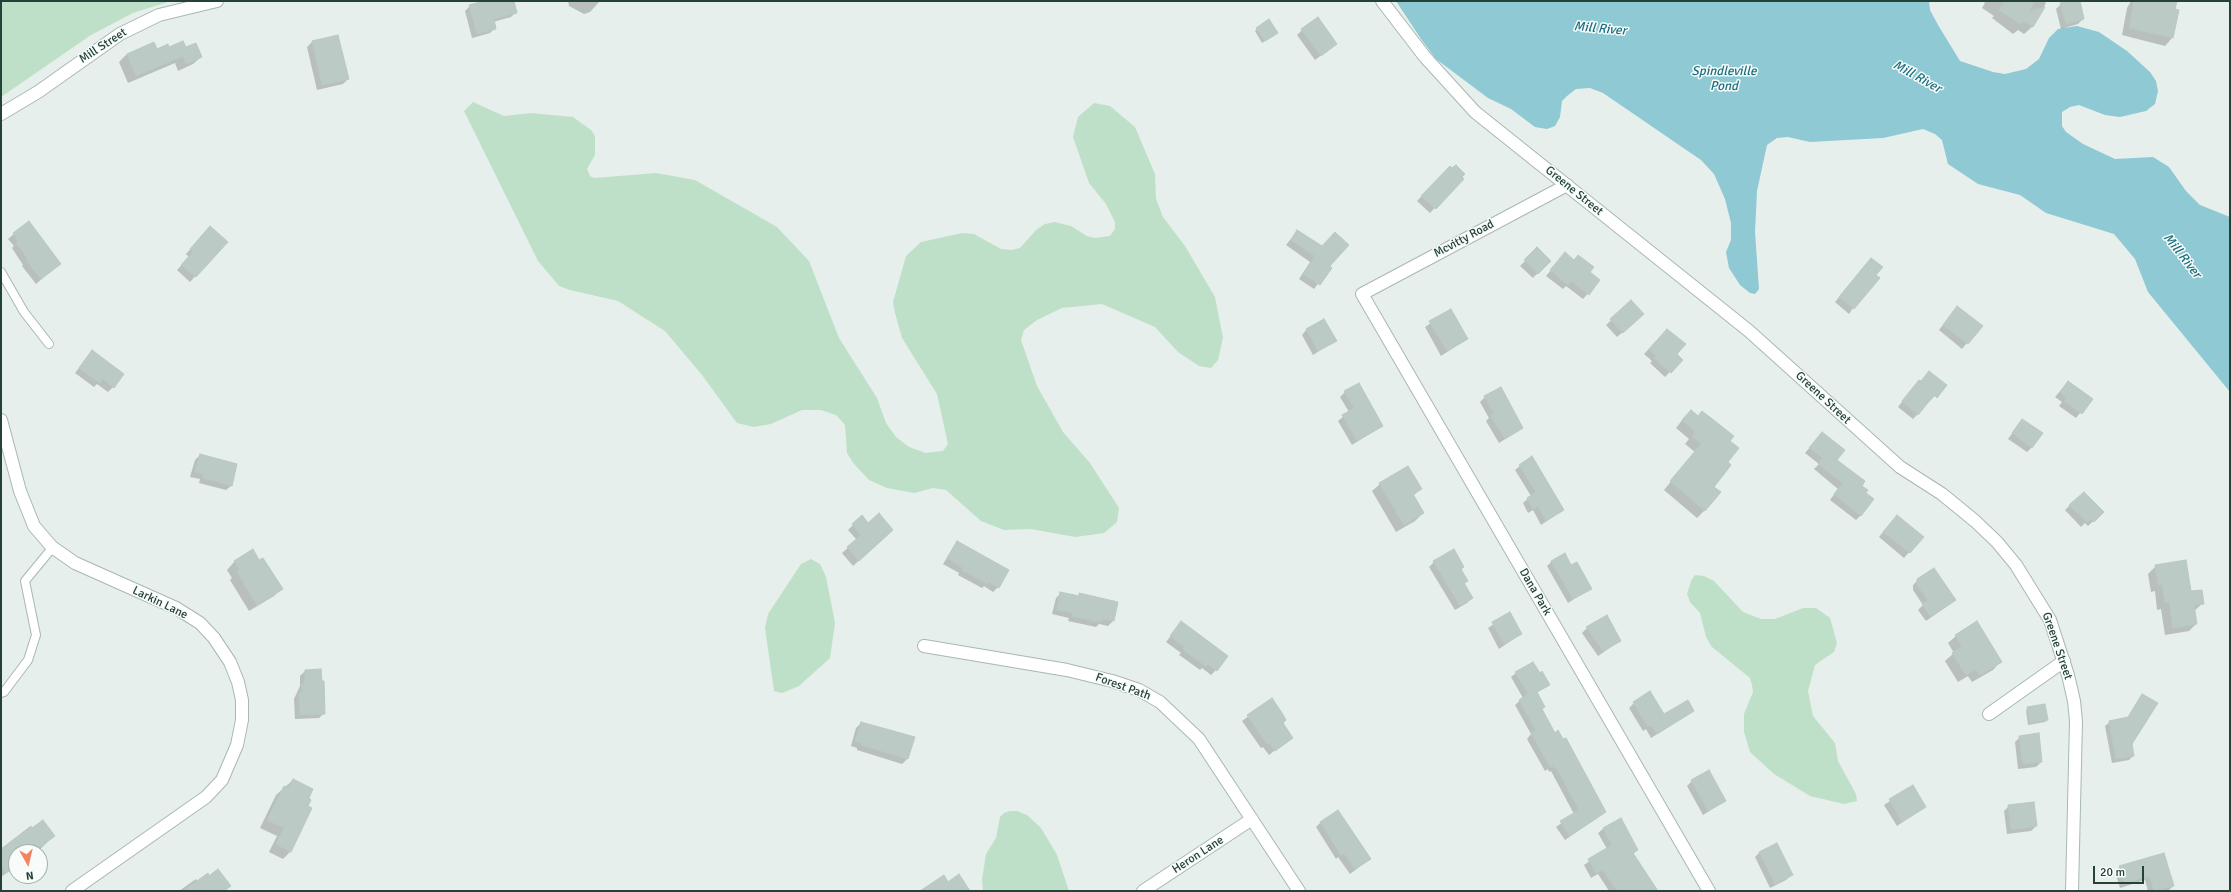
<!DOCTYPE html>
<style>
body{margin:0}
#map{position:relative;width:2231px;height:892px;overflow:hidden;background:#e6efeb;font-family:Signika,sans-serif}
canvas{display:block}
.frame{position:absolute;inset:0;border:2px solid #24423a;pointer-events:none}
.north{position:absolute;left:8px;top:844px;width:40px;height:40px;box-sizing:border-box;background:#f7fbf9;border:1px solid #a3b1ad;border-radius:50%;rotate:172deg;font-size:11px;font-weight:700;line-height:16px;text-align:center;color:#24423a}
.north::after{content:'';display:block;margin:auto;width:14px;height:18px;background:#f4845f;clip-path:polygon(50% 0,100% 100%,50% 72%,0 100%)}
.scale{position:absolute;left:2093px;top:866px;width:51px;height:18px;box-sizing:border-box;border:2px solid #24423a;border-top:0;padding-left:5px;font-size:12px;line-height:14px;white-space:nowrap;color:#24423a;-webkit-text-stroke:3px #f7fbf9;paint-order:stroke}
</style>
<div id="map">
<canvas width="2231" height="892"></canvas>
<div class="frame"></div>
<div class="north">N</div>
<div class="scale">20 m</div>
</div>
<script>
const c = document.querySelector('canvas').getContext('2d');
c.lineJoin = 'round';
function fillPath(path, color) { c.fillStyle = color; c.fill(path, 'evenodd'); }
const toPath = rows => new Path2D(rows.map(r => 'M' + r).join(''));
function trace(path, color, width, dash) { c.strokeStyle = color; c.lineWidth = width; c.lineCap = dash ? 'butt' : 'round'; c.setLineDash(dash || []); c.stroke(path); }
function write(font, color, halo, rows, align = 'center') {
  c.font = font + ' Signika,sans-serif'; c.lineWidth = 3; c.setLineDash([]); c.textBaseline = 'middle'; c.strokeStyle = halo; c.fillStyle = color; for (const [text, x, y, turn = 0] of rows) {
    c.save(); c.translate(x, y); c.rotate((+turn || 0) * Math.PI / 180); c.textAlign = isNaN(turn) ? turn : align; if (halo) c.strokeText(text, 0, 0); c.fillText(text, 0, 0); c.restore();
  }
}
fillPath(toPath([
 [1,1,171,1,133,13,91,35,1,97],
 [473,102,504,116,531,113,573,117,591,130,595,136,595,155,587,169,590,176,594,178,656,173,695,180,777,227,809,261,839,338,877,398,886,423,896,437,909,447,926,453,943,451,948,444,937,394,902,338,895,313,893,302,906,256,921,242,962,233,974,234,1001,249,1011,250,1020,248,1036,230,1045,224,1055,222,1071,226,1087,236,1095,238,1110,236,1115,229,1115,222,1106,204,1089,183,1073,137,1078,117,1094,103,1110,106,1135,127,1155,174,1156,199,1163,217,1185,246,1215,297,1223,338,1218,360,1211,368,1199,366,1178,352,1155,327,1102,304,1062,308,1037,320,1024,330,1021,340,1037,386,1063,432,1090,463,1119,508,1117,522,1104,533,1075,537,1031,529,1004,530,981,521,946,490,933,488,914,493,887,488,869,480,854,464,847,453,845,425,836,415,821,410,802,410,771,424,754,427,737,423,702,375,665,331,618,301,570,290,559,286,538,261,464,111],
 [811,559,820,564,826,577,835,623,830,658,799,686,782,693,774,691,765,628,768,614,801,564],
 [1695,575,1704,576,1714,581,1743,612,1761,619,1775,619,1803,608,1816,608,1830,618,1837,643,1834,652,1815,665,1808,691,1813,716,1835,743,1838,761,1856,794,1857,801,1844,804,1810,796,1774,774,1750,752,1744,732,1744,714,1753,692,1752,685,1750,678,1712,647,1706,637,1700,613,1690,602,1687,594,1691,581],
 [1010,811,1017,811,1027,815,1041,828,1057,855,1069,891,983,891,982,880,986,854,996,838,1000,817,1004,813]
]), '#bfe0c8');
fillPath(toPath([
 [1396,1,1929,1,1930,10,1938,25,1960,61,1993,72,2005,74,2026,69,2039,59,2049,38,2058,29,2077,26,2099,32,2127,51,2150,72,2156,81,2158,91,2155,104,2146,111,2120,117,2105,115,2079,105,2070,107,2062,112,2062,126,2066,132,2083,144,2115,159,2153,157,2169,167,2186,191,2200,205,2230,217,2230,392,2148,292,2135,259,2114,234,2046,213,2020,195,1978,184,1948,164,1942,140,1935,134,1923,129,1883,138,1810,142,1788,137,1777,138,1767,145,1757,191,1755,232,1759,289,1755,294,1750,293,1740,285,1729,268,1726,252,1731,240,1731,223,1725,199,1714,174,1701,160,1603,93,1590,88,1576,89,1567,96,1562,101,1560,117,1555,126,1547,129,1535,127,1511,109,1488,98,1436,59,1421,39]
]), '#8ec9d4');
fillPath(toPath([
 [482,1,513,1,516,12,511,17,493,22,495,28,490,33,472,38,465,11,470,6],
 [568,1,600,1,590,12,584,14,569,6],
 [1982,1,2043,1,2046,3,2032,27,2024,34,2018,30,2013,34,1992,18,1994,16,1982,8,1985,3],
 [2073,1,2078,1,2083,19,2078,24,2061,29,2056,9,2061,4],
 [2131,1,2176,1,2174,10,2177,11,2172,38,2165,46,2122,35,2127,8],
 [1257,29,1275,35,1262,43,1255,31],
 [1302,30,1336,44,1315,60,1297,35],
 [338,36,348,79,343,84,317,90,307,47,312,42],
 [153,44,156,50,185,48,201,57,193,64,178,71,175,63,128,83,119,62,127,54],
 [1450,167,1462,179,1430,213,1417,201],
 [28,222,60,263,36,284,22,266,23,265,12,248,14,246,8,239],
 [1297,231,1330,268,1314,289,1299,279,1310,262,1286,245],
 [205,233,226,242,190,282,177,270,189,257,186,254],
 [1537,249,1549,261,1533,278,1520,266],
 [1560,259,1589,272,1599,281,1583,299,1566,286,1563,289,1546,276],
 [1866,264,1875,275,1849,314,1835,302],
 [1631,301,1638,319,1617,337,1606,325],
 [1957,307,1981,326,1962,349,1939,330],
 [1450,310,1467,339,1441,356,1425,327],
 [1306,330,1335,341,1313,355,1302,335],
 [1662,335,1681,360,1665,377,1650,363,1652,361,1644,354],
 [88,356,113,387,108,392,97,384,94,387,75,373],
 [2068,382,2091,399,2076,418,2059,406,2062,402,2055,397],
 [1945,385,1913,419,1898,407,1914,386],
 [1345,392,1382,426,1352,445,1338,421,1349,412,1340,397],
 [1485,397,1522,428,1499,443,1486,421,1489,418,1480,402],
 [1683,419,1729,442,1726,462,1713,487,1705,510,1697,518,1664,490,1695,452,1685,444,1689,439,1676,428],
 [2018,425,2032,447,2027,452,2008,439],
 [1818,438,1861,486,1861,515,1856,520,1830,500,1838,489,1814,469,1819,464,1805,453],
 [200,455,231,486,226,490,199,483,200,479,190,477,195,460],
 [1532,457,1563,510,1541,525,1533,510,1528,513,1523,503,1531,496,1515,470],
 [1380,484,1421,489,1413,496,1423,513,1415,521,1396,532,1372,491],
 [2070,505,2103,512,2088,526,2085,523,2081,527,2065,510],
 [1892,521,1922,537,1904,558,1879,537],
 [868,524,887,535,853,566,842,553,857,540,848,530,853,525],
 [957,542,998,587,993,592,984,586,982,588,958,575,959,573,943,564],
 [252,551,281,589,274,596,249,611,230,580,232,578,227,570,234,562],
 [1552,561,1571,567,1591,588,1568,603,1547,566],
 [1434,562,1460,570,1466,581,1464,584,1472,598,1467,603,1455,610,1429,567],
 [2156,566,2203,603,2194,611,2196,624,2189,631,2165,635,2161,609,2157,610,2155,591,2151,592,2148,574],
 [1918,580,1955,600,1926,621,1918,610,1923,605,1913,590,1913,585],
 [1061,593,1078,597,1080,595,1113,621,1108,626,1099,624,1096,627,1068,621,1069,618,1052,614,1056,598],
 [1509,614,1521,634,1499,649,1488,628],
 [1177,628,1216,670,1211,675,1202,668,1200,670,1185,659,1179,655,1181,653,1166,642],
 [1587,628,1620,641,1598,656,1582,633],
 [1956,636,2000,662,1993,670,1972,682,1968,676,1958,682,1945,661,1954,653,1948,643],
 [320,670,324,713,319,718,295,719,294,699,300,686,300,676,305,671],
 [1516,673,1540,674,1548,684,1536,693,1544,707,1541,710,1554,734,1605,812,1565,840,1556,827,1574,814,1551,771,1549,772,1548,769,1545,771,1527,739,1531,734,1515,705,1523,698,1511,677],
 [2142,695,2131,743,2133,756,2129,760,2112,763,2105,726,2110,722,2127,719],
 [1272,699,1282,723,1292,737,1269,755,1263,747,1261,748,1242,721],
 [1634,703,1664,716,1693,711,1651,738,1646,729,1643,731,1629,708],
 [2028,708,2047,720,2045,722,2028,725,2026,710],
 [861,723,913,738,907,759,902,764,857,750,857,748,851,746,856,728],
 [2020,737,2041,762,2036,767,2018,769,2015,742],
 [293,780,307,799,307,807,291,851,283,859,269,852,277,836,260,828,276,795],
 [1692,781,1725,801,1703,815,1687,786],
 [1913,786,1925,807,1897,826,1884,805],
 [2009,806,2036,826,2031,831,2007,834,2004,811],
 [1321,822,1370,859,1350,874,1338,857,1336,859,1316,827],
 [1603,829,1637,850,1633,854,1657,891,1609,891,1598,874,1591,878,1584,865,1607,849,1598,833],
 [32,830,54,836,37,852,16,852,16,871,14,873,11,870,1,877,1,851],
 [1760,852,1791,875,1786,880,1770,888,1755,857],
 [2163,854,2173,886,2168,891,2148,891,2145,880,2120,888,2115,872,2120,867],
 [218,870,229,886,224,891,179,891,196,879,198,882]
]), '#0003');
const building = toPath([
 [484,1,514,1,517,13,494,19,496,29,477,34,469,5,484,1],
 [2005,1,2035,1,2028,12,2045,7,2033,27,2023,21,2021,24,1999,10,2005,1],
 [2069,1,2080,1,2084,19,2066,24,2060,3,2069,1],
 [2134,1,2177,1,2175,9,2179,10,2173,38,2129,28,2134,1],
 [1318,17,1337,44,1321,56,1301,29,1318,17],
 [1269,19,1278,33,1265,41,1256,28,1269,19],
 [338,35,349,79,322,85,312,41,338,35],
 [183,41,186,47,196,43,202,57,186,64,183,56,136,76,127,54,154,42,157,49,168,44,169,47,183,41],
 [1456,165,1465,174,1462,177,1464,179,1436,209,1421,196,1450,166,1452,168,1456,165],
 [29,221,61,264,41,279,26,260,28,259,16,243,18,241,13,233,29,221],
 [210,226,228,242,196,277,181,265,193,252,190,249,210,226],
 [1297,230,1322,246,1335,232,1349,245,1330,266,1332,268,1320,285,1303,274,1315,256,1291,240,1297,230],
 [1537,247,1551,261,1538,274,1524,260,1537,247],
 [1565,252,1574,260,1578,255,1594,267,1590,272,1600,280,1589,295,1571,281,1568,285,1550,270,1565,252],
 [1871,258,1883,267,1876,275,1880,278,1854,309,1839,297,1871,258],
 [1631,300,1644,314,1623,333,1610,319,1631,300],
 [1957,306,1983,326,1968,344,1943,325,1957,306],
 [1451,309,1468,339,1447,351,1429,321,1451,309],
 [1324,319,1337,341,1318,351,1306,329,1324,319],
 [1667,329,1686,344,1677,354,1683,360,1671,373,1654,358,1656,356,1649,349,1667,329],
 [92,350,124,374,114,388,103,379,100,383,79,368,92,350],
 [1929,371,1947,385,1937,398,1934,395,1918,415,1902,401,1919,380,1921,381,1929,371],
 [2068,381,2093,399,2082,414,2064,401,2066,397,2060,392,2068,381],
 [1359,383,1383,426,1357,441,1342,415,1354,408,1344,391,1359,383],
 [1501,387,1523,428,1505,439,1490,415,1494,413,1484,396,1501,387],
 [1691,410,1698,416,1702,411,1734,436,1730,441,1739,448,1728,462,1731,465,1714,487,1721,492,1705,511,1670,481,1701,444,1692,436,1695,431,1682,420,1691,410],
 [2022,419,2043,433,2032,448,2012,433,2022,419],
 [1822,432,1845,450,1837,460,1865,481,1862,486,1868,490,1866,493,1874,499,1861,516,1834,494,1843,483,1818,464,1823,458,1809,448,1822,432],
 [200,454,237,464,232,486,203,478,204,474,195,472,200,454],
 [1532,456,1564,510,1546,521,1538,506,1533,509,1527,498,1536,492,1519,465,1532,456],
 [1408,466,1422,489,1413,494,1424,513,1404,525,1379,483,1408,466],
 [2084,492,2104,512,2094,522,2091,519,2087,522,2069,505,2084,492],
 [879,513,893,530,859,561,847,547,861,535,852,524,862,515,868,523,879,513],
 [1897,515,1924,537,1910,553,1883,532,1897,515],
 [957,541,1009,570,999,588,989,582,987,584,962,570,963,568,947,558,957,541],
 [253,549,259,560,263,558,283,589,257,605,237,572,240,570,234,561,253,549],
 [1454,549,1464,567,1461,569,1468,581,1464,583,1473,598,1460,606,1433,561,1454,549],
 [1565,553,1571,565,1577,562,1592,589,1573,599,1551,561,1565,553],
 [2186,560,2191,591,2202,590,2204,604,2194,605,2197,624,2173,628,2169,602,2165,603,2162,584,2158,585,2155,565,2186,560],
 [1934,568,1956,600,1931,617,1922,604,1928,600,1917,585,1917,579,1934,568],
 [1060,592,1079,596,1079,593,1118,602,1114,621,1103,619,1102,622,1094,621,1072,616,1073,613,1057,610,1060,592],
 [1510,612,1522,634,1504,644,1492,622,1510,612],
 [1607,615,1621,641,1603,651,1586,627,1607,615],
 [1181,621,1228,656,1217,671,1208,664,1206,666,1190,655,1183,649,1185,647,1170,636,1181,621],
 [1977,621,2002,662,1980,675,1976,669,1966,675,1952,653,1962,646,1955,635,1977,621],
 [1533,662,1540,673,1542,671,1550,685,1537,692,1545,707,1542,709,1555,733,1558,730,1563,739,1566,738,1606,812,1570,836,1560,821,1579,810,1556,767,1554,768,1553,765,1550,767,1531,733,1536,730,1519,700,1528,694,1515,672,1533,662],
 [321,669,322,681,324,681,325,714,300,715,299,693,302,693,302,683,305,683,305,670,321,669],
 [1650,691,1664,714,1688,700,1694,711,1657,734,1651,725,1648,727,1633,702,1650,691],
 [2142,694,2158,703,2132,744,2134,756,2116,759,2109,721,2128,717,2142,694],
 [1272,698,1282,713,1286,720,1283,723,1293,738,1275,751,1269,743,1267,744,1247,715,1272,698],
 [2045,704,2048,720,2030,723,2027,707,2045,704],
 [861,722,915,737,908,759,861,745,862,743,855,741,861,722],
 [2039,733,2042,762,2023,764,2019,736,2039,733],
 [1709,770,1726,801,1708,811,1691,780,1709,770],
 [293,779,313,789,309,798,311,800,308,806,312,808,291,852,276,844,284,828,267,820,284,786,288,788,293,779],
 [1913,785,1926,807,1902,822,1889,799,1913,785],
 [2034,802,2037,826,2011,830,2008,805,2034,802],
 [1338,810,1371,859,1355,869,1344,853,1341,855,1320,822,1338,810],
 [1621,818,1638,850,1633,853,1658,891,1617,891,1603,870,1596,873,1588,859,1612,845,1603,828,1621,818],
 [43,820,55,836,33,852,16,852,16,865,6,873,1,866,1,849,31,826,32,828,43,820],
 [1777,843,1793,875,1775,884,1759,852,1777,843],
 [2164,853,2174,886,2154,891,2150,876,2124,883,2119,866,2164,853],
 [218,869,231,886,224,891,183,891,208,873,209,876,218,869],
 [959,874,970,891,920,891,944,875,948,882,959,874]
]);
fillPath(building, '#bbcac4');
trace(building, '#b8c9c2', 1);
const service = toPath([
 [1,272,24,312,49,344],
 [1,693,4,692,28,660,36,635,25,581,53,547]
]);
const minor = toPath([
 [1567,185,1362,294,1709,891],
 [1,420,20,491,34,526,52,547,75,563,176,608,200,623,214,638,230,662,238,682,242,700,242,720,237,745,222,780,206,797,72,891],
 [924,646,1067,670,1112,681,1139,690,1160,702,1199,739,1299,891],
 [1989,714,2064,661],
 [1143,891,1252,819]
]);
const tertiary = toPath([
 [1382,1,1425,57,1475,112,1749,331,1900,467,1942,494,1975,521,1997,542,2016,565,2050,620,2068,675,2074,701,2076,721,2072,891],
 [1,114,38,92,120,34,159,15,217,1]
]);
trace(service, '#a8b8b2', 10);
trace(minor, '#a8b8b2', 14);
trace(tertiary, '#a8b8b2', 14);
trace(service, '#fff', 8);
trace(minor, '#fff', 12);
trace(tertiary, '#fff', 12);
write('12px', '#24423a', '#f7fbf9', [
 ["Mill Street",103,46,-33],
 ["Greene Street",1574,191,39],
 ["Mcvitty Road",1464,239,-28],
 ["Greene Street",1823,398,43],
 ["Dana Park",1535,592,60],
 ["Larkin Lane",160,603,26],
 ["Greene Street",2057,646,71],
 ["Forest Path",1123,687,20],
 ["Heron Lane",1198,855,-33]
]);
write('italic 13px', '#1c6f80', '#f7fbf9', [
 ["Mill River",1600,29,5],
 ["Spindleville",1724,72],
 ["Pond",1724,87],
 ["Mill River",1917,77,29],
 ["Mill River",2182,256,52]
]);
</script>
